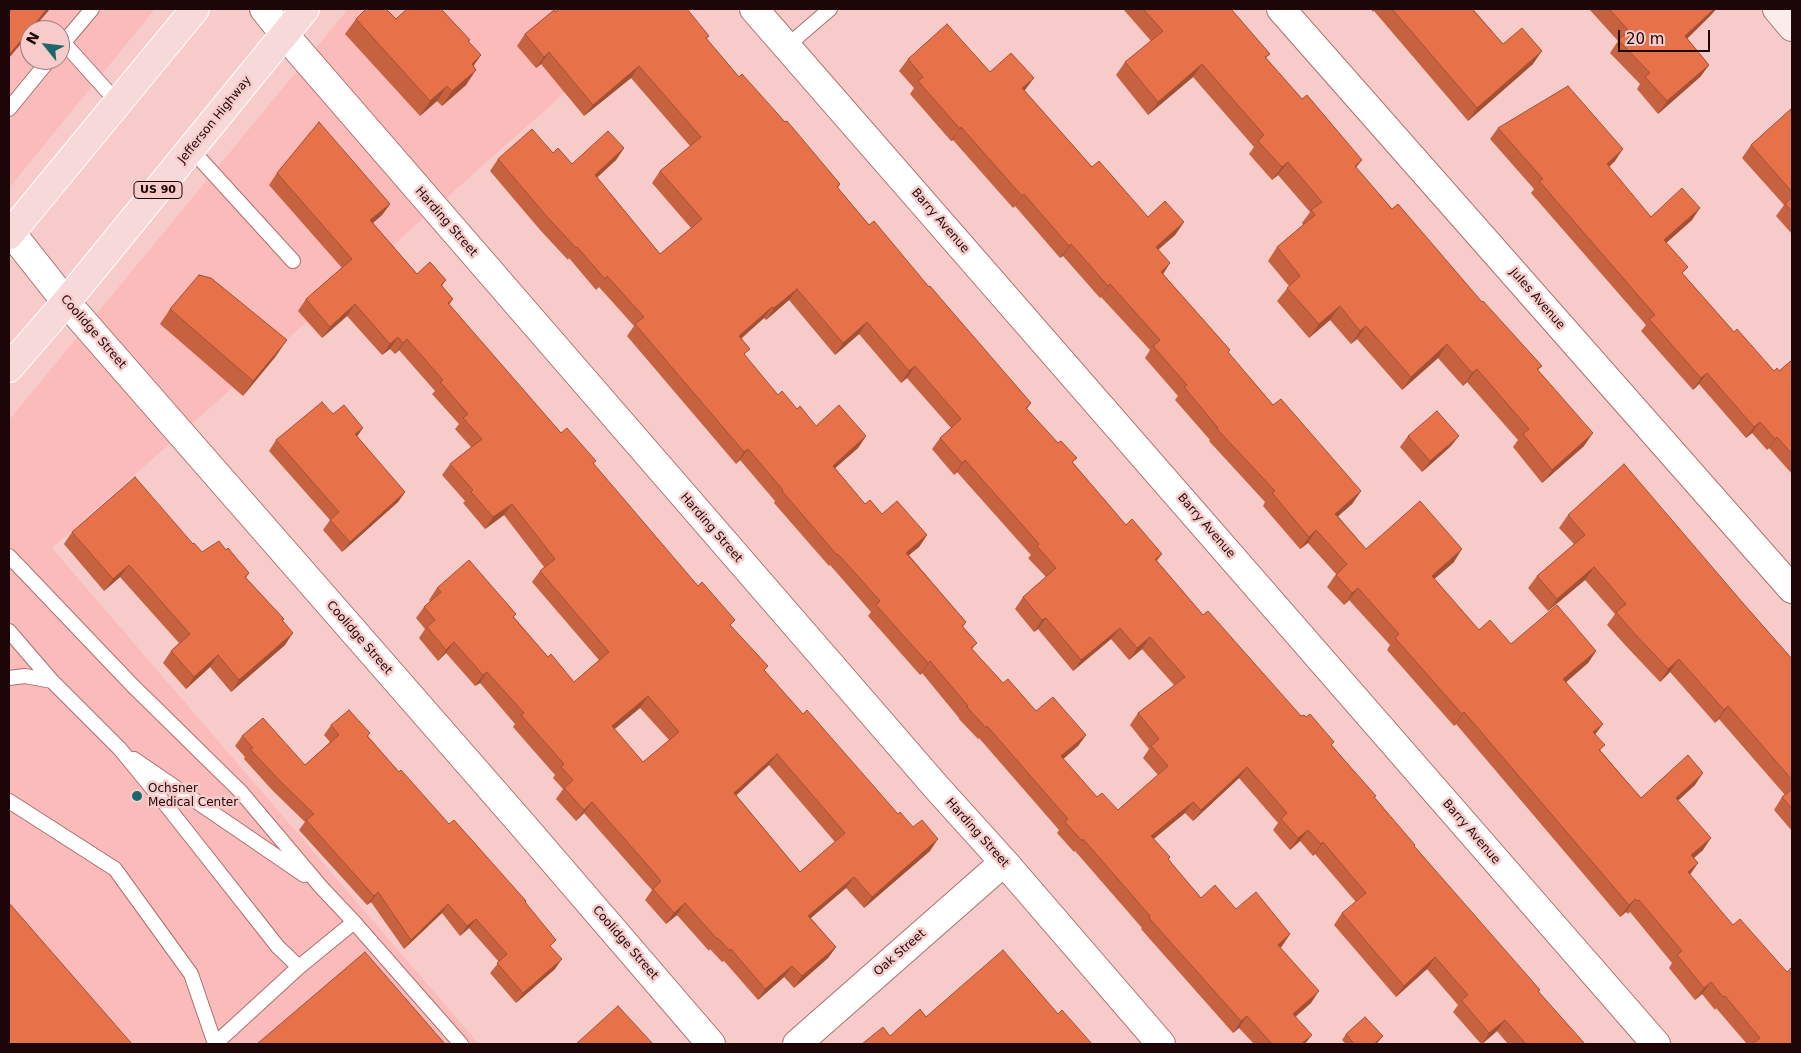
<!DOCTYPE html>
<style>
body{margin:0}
#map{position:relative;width:1801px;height:1053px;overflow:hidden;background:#f7cbca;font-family:"DejaVu Sans",sans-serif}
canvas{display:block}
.frame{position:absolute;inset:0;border:10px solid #1d0607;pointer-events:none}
.north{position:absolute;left:20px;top:20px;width:50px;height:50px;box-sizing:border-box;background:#f7cbca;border:1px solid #a07c7c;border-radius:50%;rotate:299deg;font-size:14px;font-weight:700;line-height:20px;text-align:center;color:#1d0607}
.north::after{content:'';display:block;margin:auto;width:18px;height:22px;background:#1a686b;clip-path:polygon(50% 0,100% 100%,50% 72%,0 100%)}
.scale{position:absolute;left:1618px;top:30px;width:92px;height:22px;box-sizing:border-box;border:2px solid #1d0607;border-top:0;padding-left:6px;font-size:15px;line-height:18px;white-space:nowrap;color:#1d0607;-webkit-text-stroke:4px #f7cbca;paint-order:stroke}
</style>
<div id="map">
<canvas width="1801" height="1053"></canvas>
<div class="frame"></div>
<div class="north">N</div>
<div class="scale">20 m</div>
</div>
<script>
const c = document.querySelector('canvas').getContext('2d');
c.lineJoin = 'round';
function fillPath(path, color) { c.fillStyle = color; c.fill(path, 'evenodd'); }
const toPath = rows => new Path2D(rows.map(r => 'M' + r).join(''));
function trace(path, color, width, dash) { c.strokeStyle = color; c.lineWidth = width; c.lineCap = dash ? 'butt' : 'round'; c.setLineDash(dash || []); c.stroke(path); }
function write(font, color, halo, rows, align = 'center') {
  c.font = font + ' "DejaVu Sans",sans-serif'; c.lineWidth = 5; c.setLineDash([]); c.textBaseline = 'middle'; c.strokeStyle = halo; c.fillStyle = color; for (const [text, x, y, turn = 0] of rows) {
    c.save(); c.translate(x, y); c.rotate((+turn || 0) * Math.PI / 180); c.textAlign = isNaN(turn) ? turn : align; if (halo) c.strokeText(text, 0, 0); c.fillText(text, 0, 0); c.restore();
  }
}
fillPath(toPath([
 [9,9,155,9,9,188],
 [30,30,60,30,60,60,30,60],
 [348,9,659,9,52,548,479,1044,9,1044,9,420]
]), '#fcbbbb');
const lane = toPath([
 [64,43,118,103],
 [787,46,830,9],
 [60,47,92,9],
 [9,109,49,60],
 [191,149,293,261],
 [9,556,132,685,241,792,321,887,354,922,461,1044],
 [9,631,52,681,120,749,170,810,278,947,299,967],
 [9,678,25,676,52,681],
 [134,759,304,875],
 [9,801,115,869,191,974,215,1044],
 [215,1044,299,967,354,922]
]);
const street = toPath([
 [264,9,284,34,938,789,1004,862,1161,1044],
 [754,9,1656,1044],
 [1281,9,1792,589],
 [9,230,66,302,521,823,711,1044],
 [797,1044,1004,862]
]);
const secondary = toPath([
 [1777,9,1792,27]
]);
const primary = toPath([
 [9,235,195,9],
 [9,368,66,302,305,9]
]);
trace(lane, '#ae6d6d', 16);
trace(street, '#ae6d6d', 30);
trace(secondary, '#ae6d6d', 30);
trace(primary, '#fff', 30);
trace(lane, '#fff', 14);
trace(street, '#fff', 28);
trace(secondary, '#fbecec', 28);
trace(primary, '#f7d9d9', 28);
fillPath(toPath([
 [1123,9,1231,9,1270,54,1266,58,1302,99,1362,160,1356,168,1392,209,1482,302,1542,366,1538,370,1584,446,1542,483,1513,447,1518,440,1467,382,1463,386,1438,358,1402,390,1357,339,1351,344,1330,320,1309,338,1277,301,1289,286,1268,261,1277,247,1303,225,1302,223,1310,212,1278,175,1272,180,1249,154,1254,147,1193,77,1148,115,1116,75,1125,62,1151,41],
 [1371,9,1473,9,1503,44,1533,64,1468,121,1374,11,1373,12],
 [1589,9,1716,9,1710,16,1687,39,1709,65,1700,77,1658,114,1637,89,1640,84,1610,53,1618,41],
 [555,12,709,36,706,39,739,77,840,184,838,188,869,225,929,287,1031,403,1027,409,1126,525,1162,554,1157,561,1203,615,1301,716,1332,745,1414,846,1538,992,1585,1044,1508,1044,1497,1031,1482,1044,1481,1044,1453,1012,1458,1005,1427,969,1396,997,1334,925,1342,913,1356,902,1315,854,1313,856,1300,841,1290,850,1273,830,1278,823,1239,778,1193,821,1185,813,1154,839,1170,857,1168,860,1201,898,1236,909,1290,934,1282,946,1280,948,1311,1003,1296,1016,1305,1044,1254,1044,1239,1028,1233,1033,1141,929,1142,928,1075,851,1074,852,1057,833,1059,830,979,738,978,739,959,719,959,718,922,673,920,675,868,616,871,612,830,565,829,566,774,503,775,501,740,460,736,464,627,336,634,326,599,287,596,290,569,258,568,260,541,231,490,171,498,159,553,153,572,164,624,148,616,160,597,177,660,254,691,228,652,183,660,171,690,146,631,78,584,116,541,64,536,68,517,46,525,34],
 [789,300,835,355,859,334,901,383,907,378,951,428,940,438,932,449,954,475,957,472,1031,555,1028,558,1046,577,1023,597,1015,609,1034,632,1038,629,1073,671,1111,639,1129,660,1142,649,1174,685,1138,713,1130,725,1149,749,1143,758,1158,775,1118,810,1097,797,1063,759,1078,746,1086,735,1036,711,1003,683,972,649,977,643,963,627,966,622,909,555,919,547,927,535,882,514,865,504,835,468,858,448,866,436,816,426,797,409,778,395,745,356,742,338,764,318,766,320],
 [356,19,396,19,468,41,481,55,473,66,466,85,442,106,437,101,420,116,345,34],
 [908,59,990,72,1025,91,1092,167,1148,217,1184,222,1175,235,1158,250,1163,274,1230,350,1228,353,1273,405,1361,491,1352,504,1338,516,1366,549,1454,562,1434,579,1479,630,1511,644,1596,651,1588,663,1566,682,1595,735,1601,751,1641,798,1695,785,1678,800,1703,850,1694,858,1698,863,1690,875,1792,1044,1747,1044,1716,1008,1715,1010,1702,994,1695,1000,1669,968,1672,963,1630,912,1628,914,1626,912,1620,917,1456,724,1454,726,1387,650,1390,645,1349,600,1344,605,1327,587,1336,574,1308,543,1300,549,1263,506,1265,502,1209,441,1210,440,1175,400,1178,396,1145,358,1150,350,1101,297,1100,298,1063,256,1060,258,1015,206,1013,208,953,140,951,141,910,94,914,88,899,71],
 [1792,108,1792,234,1776,216,1784,205,1742,158,1751,145],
 [1498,128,1615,161,1609,167,1651,217,1692,220,1666,243,1683,274,1734,332,1774,371,1779,371,1792,360,1792,474,1769,448,1767,450,1752,433,1746,438,1699,384,1693,390,1641,331,1646,325,1531,193,1534,189,1490,139],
 [277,173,390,204,382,215,373,223,417,274,446,280,442,286,453,299,449,305,561,433,593,464,731,626,765,671,803,714,930,851,864,908,846,888,811,918,836,947,828,958,794,988,784,977,758,1000,724,961,722,962,710,949,709,951,677,915,666,924,645,900,652,890,643,880,584,813,576,821,556,799,563,789,553,778,555,775,513,727,515,724,480,683,475,686,446,653,438,661,419,638,425,629,416,618,424,607,430,601,429,600,437,588,514,617,548,657,574,682,599,660,532,582,540,571,544,567,504,515,485,529,463,503,465,501,442,475,450,464,471,447,455,429,459,424,432,394,435,391,399,350,395,354,390,349,382,355,347,316,322,338,298,311,306,299,342,268,269,185],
 [640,708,669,740,643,762,614,729],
 [769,765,835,842,800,872,736,795],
 [170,309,276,356,243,396,160,324],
 [333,414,357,437,405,492,398,502,342,552,323,530,330,520,269,451,276,440],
 [1408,436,1451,446,1422,472,1400,447],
 [1568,515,1742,602,1792,659,1792,831,1774,810,1782,797,1785,795,1719,719,1715,723,1670,672,1660,682,1626,646,1607,625,1615,614,1585,580,1548,611,1528,588,1537,576,1574,544,1559,528],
 [72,532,193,544,202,552,226,550,249,573,246,578,284,619,282,621,285,645,231,692,210,667,186,689,163,663,171,651,179,643,120,577,104,591,64,544],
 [331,725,370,733,368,736,399,772,525,903,551,947,555,969,516,1003,490,973,499,962,469,928,460,936,442,913,404,949,371,902,367,905,299,830,305,822,273,791,244,759,245,757,235,746,242,736,305,765,330,742,324,735],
 [1346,1034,1383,1036,1376,1044,1346,1044,1342,1040]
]), '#c76240');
fillPath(toPath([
 [47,9,50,9,32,30,30,30,30,33,9,58,9,55],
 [1714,9,1716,9,1710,16,1676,49,1685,36],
 [1542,51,1533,64,1468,121,1477,108],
 [549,52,541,64,536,68,544,57],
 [481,55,470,71,472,64],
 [1202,64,1193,77,1148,115,1158,102],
 [1709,65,1700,77,1658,114,1667,101],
 [639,66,631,78,584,116,593,105],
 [476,70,466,85,442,106,452,91],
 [1034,78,1025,90,1014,101,1022,88],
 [447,86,437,101,420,116,430,101],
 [961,127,953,140,951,141,960,129],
 [624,148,616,160,587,187,595,175],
 [1623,149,1615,161,1598,176,1607,164],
 [1288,162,1278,175,1272,180,1282,167],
 [1024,194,1015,206,1013,208,1022,196],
 [390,204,382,215,362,232,370,220],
 [1700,208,1692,220,1656,252,1664,240],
 [1184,222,1175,235,1147,259,1156,247],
 [1071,244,1063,256,1060,258,1069,246],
 [1170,263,1162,276,1161,272],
 [1110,284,1101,297,1100,298,1108,286],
 [797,289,789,300,766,320,774,308],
 [355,304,347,316,322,338,330,327],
 [1340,306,1330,320,1309,338,1319,324],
 [772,307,764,318,731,347,739,336],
 [867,322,859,334,835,355,843,343],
 [1366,326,1357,339,1351,344,1360,331],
 [398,337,390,349,382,355,390,344],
 [407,339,399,350,395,354,403,343],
 [287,340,276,356,243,396,253,381],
 [1447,344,1438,358,1402,390,1411,377],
 [915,366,907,378,901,383,909,371],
 [1477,369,1467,382,1463,386,1472,373],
 [1707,373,1699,384,1693,390,1701,378],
 [1760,422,1752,433,1746,438,1754,427],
 [363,428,356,438,355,434],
 [1593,433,1584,446,1542,483,1552,470],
 [866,436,858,448,825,477,833,466],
 [1459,436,1451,446,1422,472,1430,461],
 [1777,437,1769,448,1767,450,1775,439],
 [748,449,740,460,736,464,744,452],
 [965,460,957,472,954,475,962,463],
 [1361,491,1352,504,1327,526,1335,514],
 [405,492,398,502,342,552,350,542],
 [512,504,504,515,485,529,493,517],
 [1316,530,1308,543,1300,549,1309,537],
 [927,535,919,547,898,564,906,553],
 [1462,549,1454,562,1424,588,1432,576],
 [129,565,120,577,104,591,113,579],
 [1594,567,1585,580,1548,611,1557,599],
 [1358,588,1349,600,1344,605,1352,593],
 [1046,618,1038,629,1034,632,1042,620],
 [1120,628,1111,639,1073,671,1081,660],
 [293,633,285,645,231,692,239,680],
 [1150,637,1142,649,1129,660,1137,648],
 [454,642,446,653,438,661,446,650],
 [1596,651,1588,663,1555,692,1563,679],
 [218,655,210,667,186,689,194,677],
 [1679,659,1670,672,1660,682,1668,669],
 [930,661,922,673,920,675,928,663],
 [487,672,480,683,475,686,483,675],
 [648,696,640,708,604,738,612,726],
 [1728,706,1719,719,1715,723,1724,710],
 [1464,712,1456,724,1454,726,1462,714],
 [1603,724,1594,736,1593,732],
 [1086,735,1078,746,1053,768,1061,756],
 [777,754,769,765,726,805,734,793],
 [1247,767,1239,778,1193,821,1201,810],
 [1703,773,1695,785,1668,810,1676,798],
 [592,802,584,813,576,821,584,810],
 [1193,802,1185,813,1143,847,1151,836],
 [1308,830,1300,841,1290,850,1298,838],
 [1711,838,1703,850,1683,867,1691,855],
 [938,839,930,851,864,908,872,897],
 [1323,842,1315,854,1313,856,1321,844],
 [1698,863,1689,875,1688,872],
 [854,877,846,888,800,927,808,916],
 [378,892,371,902,367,905,374,896],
 [1635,899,1626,912,1620,917,1629,905],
 [685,903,677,915,666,924,674,913],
 [448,904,442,913,404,949,411,940],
 [476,919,469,928,460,936,467,926],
 [1290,934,1282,946,1269,957,1278,945],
 [836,947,828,958,794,988,802,976],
 [1435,957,1427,969,1396,997,1404,986],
 [562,959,555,969,516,1003,523,993],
 [792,966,784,977,758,1000,765,989],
 [1711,982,1702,994,1695,1000,1704,988],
 [1319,991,1311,1003,1285,1026,1293,1014],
 [1247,1016,1239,1028,1233,1033,1241,1021],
 [1505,1020,1497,1031,1482,1044,1489,1033],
 [1312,1035,1305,1044,1301,1044],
 [1383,1036,1379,1041,1376,1044,1374,1044]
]), '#a25034');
const building = toPath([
 [9,9,47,9,9,55,9,9],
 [366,9,386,9,396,19,407,9,441,9,470,40,468,41,481,55,472,64,476,70,452,91,447,86,430,101,356,19,366,9],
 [559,9,687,9,709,36,706,38,739,77,742,74,785,122,787,121,840,184,837,187,869,225,874,221,929,287,930,286,948,307,1031,403,1026,408,1058,443,1061,441,1077,458,1072,462,1126,525,1132,519,1162,554,1155,559,1203,615,1208,611,1301,716,1304,715,1306,717,1310,714,1334,742,1331,745,1376,796,1374,797,1415,845,1414,846,1540,990,1538,991,1585,1044,1526,1044,1505,1020,1489,1033,1461,1000,1468,995,1435,957,1404,986,1342,913,1366,893,1323,842,1321,844,1308,830,1298,838,1281,819,1287,813,1247,767,1201,810,1193,802,1151,836,1170,857,1168,859,1201,898,1215,885,1236,909,1256,892,1290,934,1278,945,1319,991,1293,1014,1312,1035,1301,1044,1272,1044,1247,1016,1241,1021,1149,918,1150,916,1083,839,1082,841,1065,822,1068,819,987,726,986,728,967,707,968,706,930,661,928,663,876,605,880,601,838,554,837,555,782,491,783,490,748,449,744,452,635,324,644,317,607,276,605,279,577,247,576,248,549,219,498,159,532,129,553,153,558,148,572,164,608,131,624,148,595,175,660,254,702,219,660,171,701,137,639,66,593,105,549,52,544,57,525,34,554,10,555,12,559,9],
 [797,289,843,343,867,322,909,371,915,366,961,419,940,438,962,463,965,460,1039,544,1037,546,1056,568,1023,597,1042,620,1046,618,1081,660,1120,628,1137,648,1150,637,1185,677,1138,713,1159,739,1151,746,1168,766,1118,810,1102,793,1097,797,1061,756,1086,735,1053,697,1036,711,1008,679,1003,683,971,648,977,643,962,626,966,622,906,553,927,535,897,501,882,514,870,500,865,504,833,466,866,436,839,405,816,426,800,406,797,409,782,391,778,395,744,354,750,349,739,336,772,307,774,308,797,289],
 [1143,9,1231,9,1270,54,1265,57,1302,99,1307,95,1362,160,1355,166,1392,209,1398,204,1482,302,1483,301,1542,366,1537,369,1593,433,1552,470,1523,434,1529,429,1477,369,1472,373,1447,344,1411,377,1366,326,1360,331,1340,306,1319,324,1287,288,1300,276,1277,247,1315,215,1311,210,1322,202,1288,162,1282,167,1258,141,1264,135,1202,64,1158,102,1125,62,1163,31,1143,9],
 [1392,9,1472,9,1503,44,1522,28,1542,51,1477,108,1392,9],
 [1609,9,1714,9,1685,36,1709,65,1667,101,1645,77,1650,73,1618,40,1629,31,1609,9],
 [947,24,990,72,1011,53,1034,78,1022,88,1092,167,1099,161,1148,217,1165,201,1184,222,1156,247,1170,263,1161,272,1230,350,1228,352,1273,405,1281,399,1361,491,1335,514,1366,549,1420,501,1462,549,1432,576,1479,630,1490,620,1511,644,1557,605,1596,651,1563,679,1603,724,1593,732,1605,745,1599,750,1641,798,1688,755,1703,773,1676,798,1711,838,1691,855,1698,863,1688,872,1733,925,1740,919,1787,972,1792,967,1792,1044,1754,1044,1753,1043,1760,1038,1725,996,1723,997,1711,982,1704,988,1677,955,1682,951,1639,900,1637,901,1635,899,1629,905,1464,712,1462,714,1395,638,1399,634,1358,588,1352,593,1336,575,1347,564,1316,530,1309,537,1272,493,1275,491,1217,429,1218,428,1184,387,1187,385,1153,346,1160,340,1110,284,1108,286,1071,244,1069,246,1024,194,1022,196,961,127,960,129,918,81,923,77,908,59,947,24],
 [1568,86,1623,149,1607,164,1651,217,1682,188,1700,208,1664,240,1688,267,1682,273,1734,332,1737,329,1774,371,1777,368,1779,371,1792,360,1792,454,1777,437,1775,439,1760,422,1754,427,1707,373,1701,378,1649,319,1655,315,1539,181,1543,179,1498,128,1568,86],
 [1792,108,1792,192,1751,145,1792,108],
 [319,122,390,204,370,220,417,274,430,262,446,280,441,285,453,299,448,303,561,433,567,428,596,461,593,463,698,586,702,582,735,620,730,625,768,666,764,670,803,714,807,710,898,814,900,812,913,827,922,820,938,839,872,897,854,877,808,916,836,947,802,976,792,966,765,989,731,949,730,951,718,938,717,939,685,903,674,913,653,889,661,881,651,869,592,802,584,810,564,788,573,780,561,767,564,764,521,715,524,713,487,672,483,675,454,642,446,650,427,627,435,620,424,607,441,592,437,588,469,560,516,614,513,617,548,657,551,654,574,682,609,652,540,571,555,559,512,504,493,517,471,492,473,490,450,464,482,439,463,418,468,414,440,382,443,380,407,339,403,343,398,337,390,344,355,304,330,327,306,299,352,259,277,173,319,122],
 [648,696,679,732,643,762,612,726,648,696],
 [777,754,845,833,800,872,734,793,777,754],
 [1792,197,1792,212,1785,204,1792,197],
 [199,275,211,278,287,340,253,381,170,309,199,275],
 [322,402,333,414,344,405,363,428,355,434,405,492,350,542,330,520,339,512,276,440,322,402],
 [1437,411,1459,436,1430,461,1408,436,1437,411],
 [1624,464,1742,602,1792,659,1792,780,1728,706,1724,710,1679,659,1668,669,1634,633,1616,612,1626,604,1594,567,1557,599,1537,576,1585,535,1568,515,1624,464],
 [135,477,193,544,194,543,202,552,219,541,226,550,228,548,249,573,245,577,284,619,282,620,293,633,239,680,218,655,194,677,171,651,190,634,129,565,113,579,72,532,135,477],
 [349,710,370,733,367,736,399,772,401,770,449,824,454,820,526,901,525,902,556,940,550,946,562,959,523,993,497,963,507,954,476,919,467,926,448,904,411,940,378,892,374,896,306,820,314,814,280,781,250,749,253,748,242,736,263,718,305,765,339,735,331,725,349,710],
 [1792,789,1792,809,1782,797,1792,789],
 [9,903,132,1044,9,1044,9,903],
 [1003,950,1058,1014,1062,1010,1092,1044,862,1044,883,1027,890,1036,920,1009,926,1017,1003,950],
 [365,952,445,1044,257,1044,365,952],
 [618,1006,653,1044,576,1044,618,1006],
 [1365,1017,1383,1036,1374,1044,1354,1044,1346,1034,1365,1017]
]);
fillPath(building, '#e7724a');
trace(building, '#a25034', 1);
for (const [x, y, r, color] of [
 [137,796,6,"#1a686b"]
]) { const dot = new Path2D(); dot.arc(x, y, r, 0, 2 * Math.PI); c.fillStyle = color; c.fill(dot); trace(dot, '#f7cbca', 2); }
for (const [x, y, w] of [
 [158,190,48]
]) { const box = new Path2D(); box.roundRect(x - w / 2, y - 8.5, w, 17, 4); c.fillStyle = '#f7cbca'; c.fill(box); trace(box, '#1d0607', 1); }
write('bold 11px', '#1d0607', null, [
 ["US 90",158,190]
]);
write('12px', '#1d0607', '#f7cbca', [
 ["Jefferson Highway",215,120,-51],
 ["Barry Avenue",940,221,49],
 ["Harding Street",446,222,49],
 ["Jules Avenue",1537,299,49],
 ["Coolidge Street",93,332,49],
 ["Barry Avenue",1206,526,49],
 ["Harding Street",711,528,49],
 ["Coolidge Street",359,638,49],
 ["Barry Avenue",1471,832,49],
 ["Harding Street",977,833,48],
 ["Coolidge Street",625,943,49],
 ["Oak Street",900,953,-41]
]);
write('12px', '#1d0607', '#f7cbca', [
 ["Ochsner",148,789],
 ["Medical Center",148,803]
], 'left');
</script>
